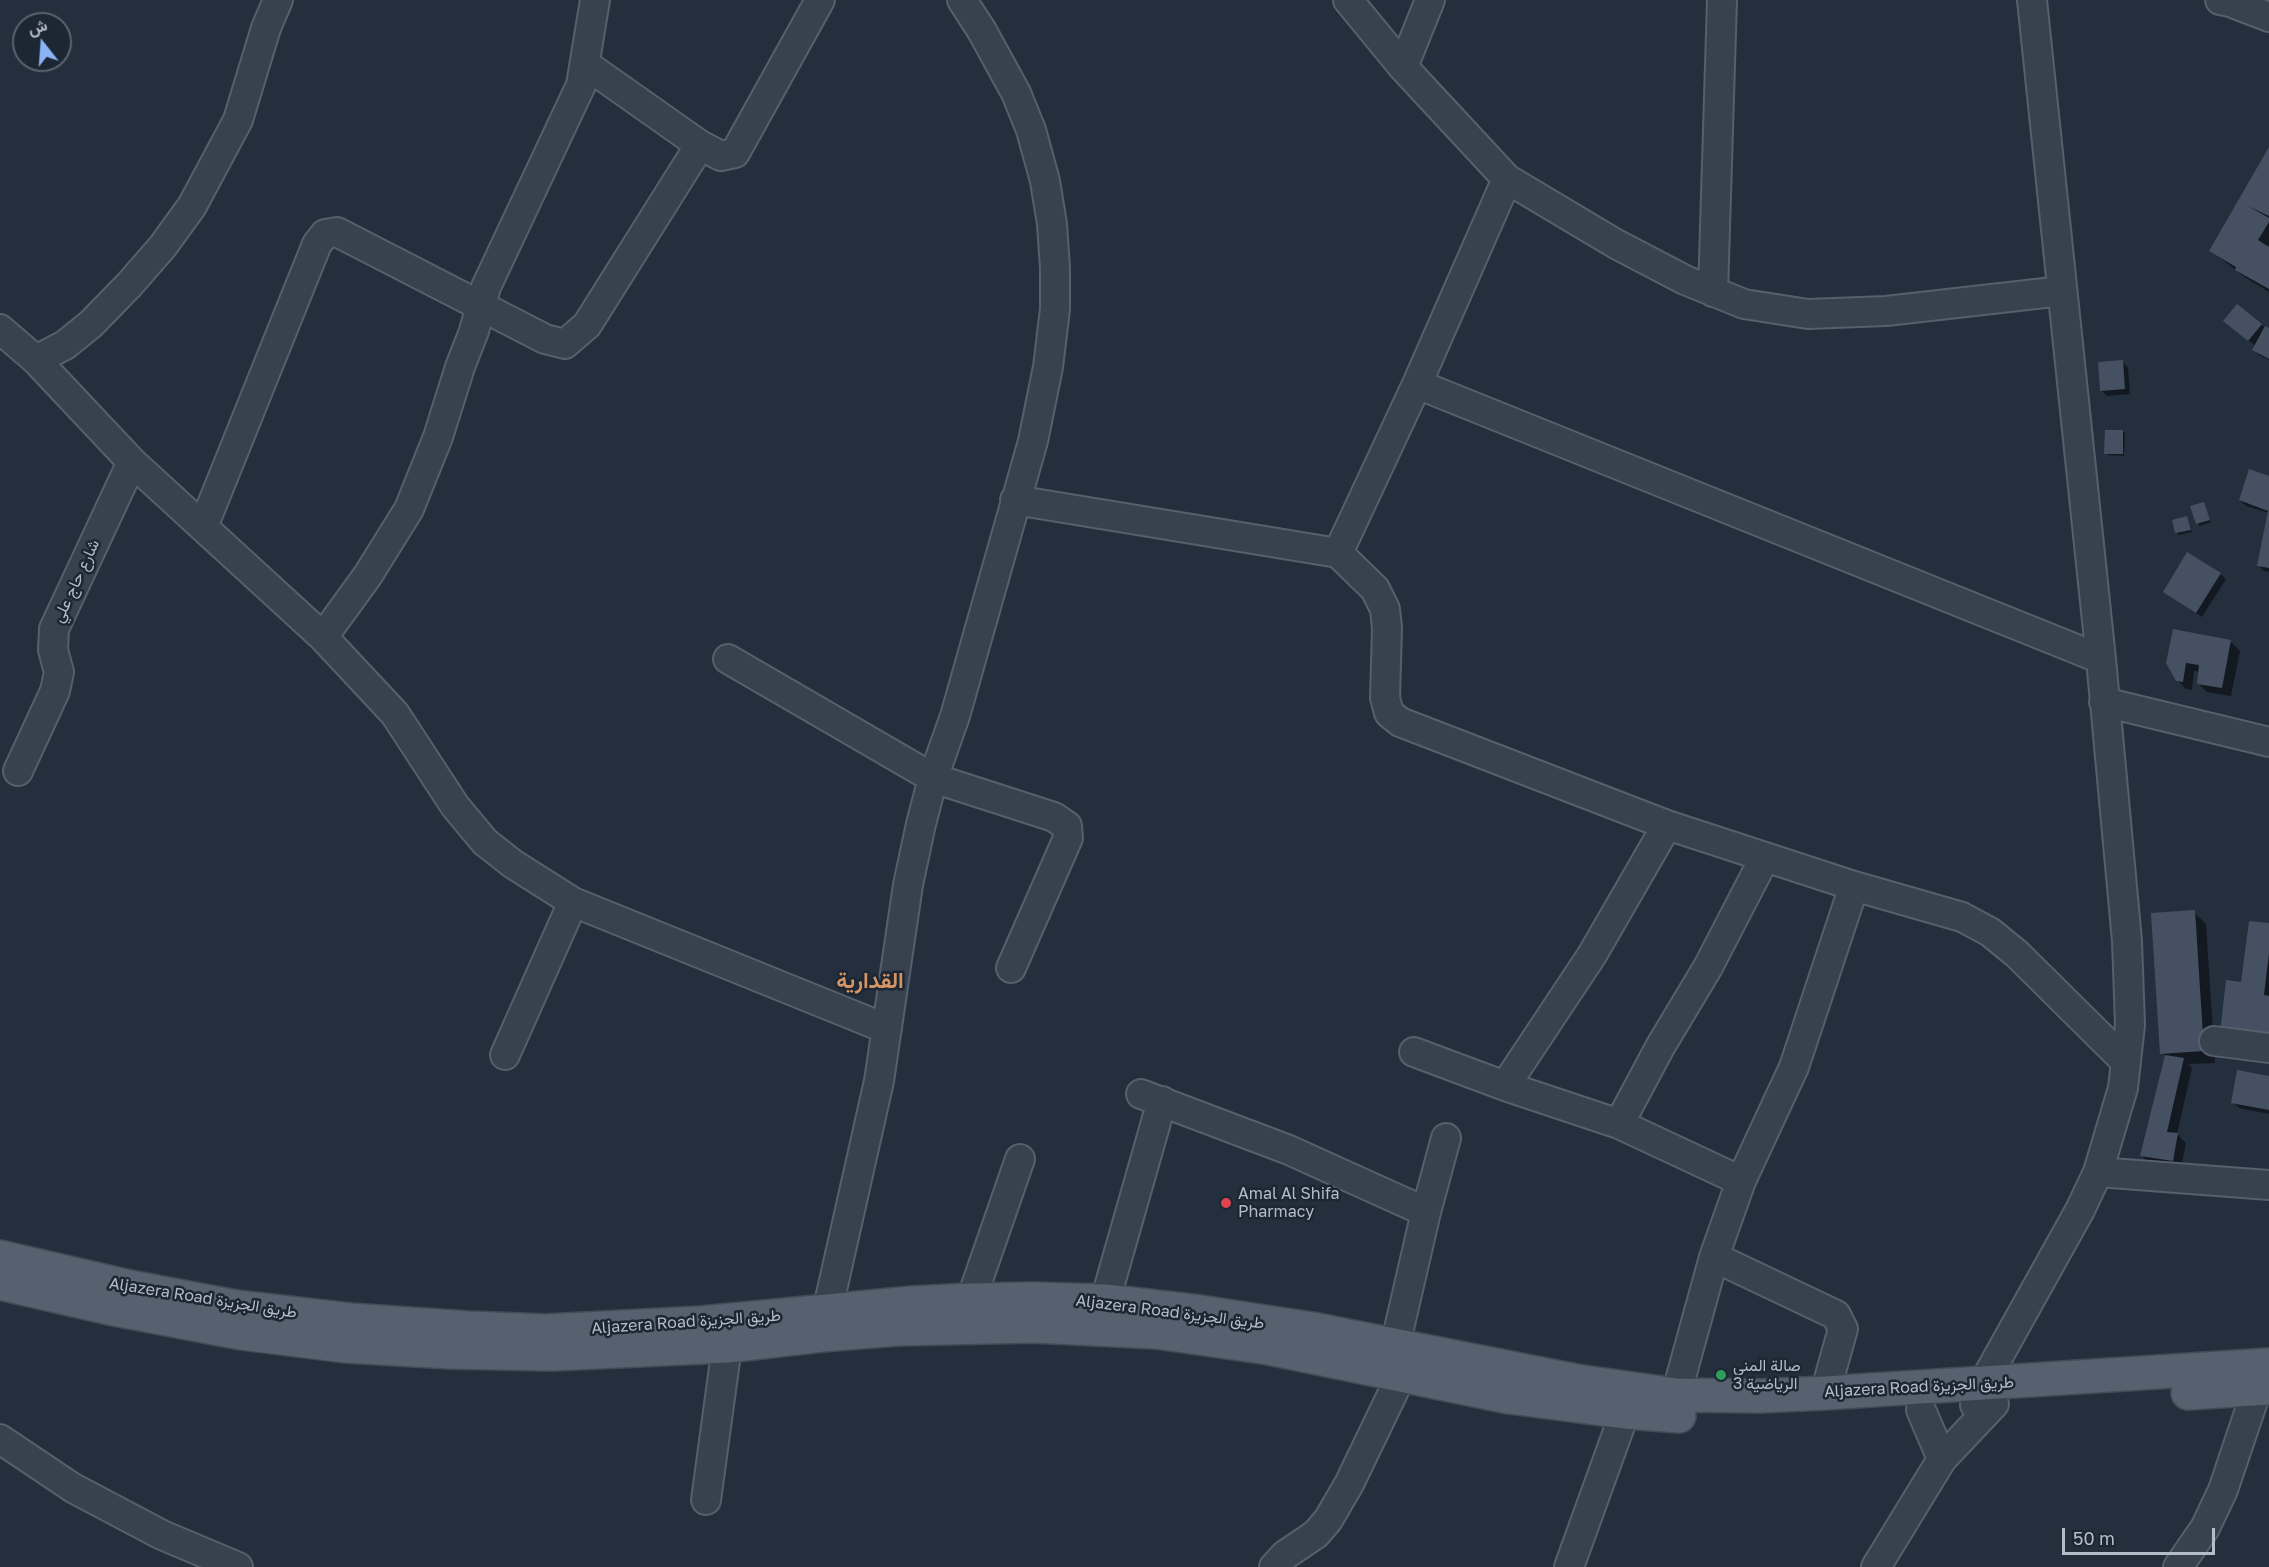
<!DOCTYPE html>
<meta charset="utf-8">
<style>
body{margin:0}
#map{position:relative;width:2269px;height:1567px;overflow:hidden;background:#242f3e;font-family:"Golos Text",Vazirmatn,sans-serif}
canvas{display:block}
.north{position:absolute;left:12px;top:12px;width:60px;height:60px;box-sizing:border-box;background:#1d2633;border:2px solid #59626f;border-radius:50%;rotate:343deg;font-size:16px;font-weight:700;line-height:24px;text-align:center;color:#b4bcc9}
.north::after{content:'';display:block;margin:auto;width:21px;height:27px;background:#8ab4f8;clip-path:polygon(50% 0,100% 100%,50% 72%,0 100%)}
.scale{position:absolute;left:2062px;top:1528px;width:153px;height:27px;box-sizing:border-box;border:3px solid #b4bcc9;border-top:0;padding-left:8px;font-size:18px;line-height:21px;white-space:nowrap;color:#b4bcc9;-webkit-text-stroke:4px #1d2633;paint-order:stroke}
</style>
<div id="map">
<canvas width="2269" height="1567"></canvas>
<div class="north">ش</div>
<div class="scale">50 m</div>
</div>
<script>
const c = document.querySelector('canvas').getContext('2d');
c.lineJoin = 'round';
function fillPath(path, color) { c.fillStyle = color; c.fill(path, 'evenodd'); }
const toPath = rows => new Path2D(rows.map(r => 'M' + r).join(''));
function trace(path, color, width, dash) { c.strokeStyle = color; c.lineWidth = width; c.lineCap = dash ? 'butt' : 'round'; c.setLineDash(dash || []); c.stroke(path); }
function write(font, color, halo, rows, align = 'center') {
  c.font = font + ' "Golos Text",Vazirmatn,sans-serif'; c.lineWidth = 5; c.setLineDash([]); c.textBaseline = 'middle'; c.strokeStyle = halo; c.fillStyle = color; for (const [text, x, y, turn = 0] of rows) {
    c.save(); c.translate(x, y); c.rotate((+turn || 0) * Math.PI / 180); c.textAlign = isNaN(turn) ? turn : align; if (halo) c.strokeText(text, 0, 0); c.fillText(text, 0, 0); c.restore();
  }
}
fillPath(toPath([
 [2269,151,2269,245,2267,247,2269,248,2269,292,2246,278,2211,251],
 [2261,325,2269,329,2269,360,2259,355,2254,350,2256,346,2231,326],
 [2123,362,2128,368,2130,394,2107,396,2101,390],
 [2123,431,2125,434,2124,456,2108,455,2106,453],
 [2269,477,2269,572,2264,571,2258,565,2269,513,2246,506,2240,500],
 [2203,503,2211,522,2200,526,2197,523],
 [2187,518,2192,532,2179,535,2177,533],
 [2220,574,2226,579,2202,617,2165,592],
 [2231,642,2240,651,2231,696,2207,692,2198,683,2200,672,2194,671,2192,690,2186,689,2177,680,2168,663],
 [2194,912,2206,924,2215,1063,2188,1064,2192,1068,2177,1134,2186,1143,2181,1169,2151,1165,2142,1156,2166,1057,2162,1053],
 [2269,925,2269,1049,2243,983],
 [2269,1078,2269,1114,2239,1108,2233,1102]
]), '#0007');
fillPath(toPath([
 [2269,147,2269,216,2248,206,2269,218,2269,222,2258,240,2269,247,2269,289,2235,270,2236,267,2209,251],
 [2237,304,2262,324,2248,341,2223,321],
 [2265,326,2269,328,2269,359,2252,350],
 [2123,360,2125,389,2100,391,2098,362],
 [2105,430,2123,430,2123,454,2104,454],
 [2249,469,2269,476,2269,568,2257,566,2268,511,2239,500],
 [2204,502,2210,520,2196,524,2190,506],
 [2187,516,2191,530,2175,533,2172,520],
 [2187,552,2221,573,2196,613,2163,592],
 [2173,629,2231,640,2222,688,2197,684,2199,665,2186,663,2183,682,2176,681,2166,663],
 [2195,910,2204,1051,2160,1054,2151,913],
 [2249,921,2269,923,2269,953,2264,995,2269,996,2269,1039,2220,1033,2226,980,2241,982],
 [2165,1055,2184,1058,2167,1132,2178,1133,2173,1161,2140,1156],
 [2237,1070,2269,1076,2269,1110,2231,1103]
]), '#455162');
const minor = toPath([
 [1348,0,1403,67,1507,179,1616,244,1685,280,1744,304,1808,314,1886,311,2062,291],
 [2220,0,2230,2,2269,17],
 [585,64,700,145,721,156,735,153,820,0],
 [1403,67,1430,0],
 [1713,292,1722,0],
 [0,329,36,360,132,462,323,637,395,714,455,806,485,842,513,864,573,902,887,1029],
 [36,360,65,345,91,324,129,285,163,246,192,206,238,120,266,28,278,0],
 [1417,384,2101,659],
 [1015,500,1338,553,1375,589,1385,609,1387,628,1385,698,1389,713,1400,722,1667,825,1854,886,1962,917,1990,932,2017,954,2126,1062],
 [203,527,317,244,325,234,337,232,545,339,565,344,587,325,700,145],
 [1338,553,1417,384,1507,179],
 [323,637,368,575,409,509,438,437,460,367,474,331,486,287,581,85,595,0],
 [728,659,933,778,1054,817,1067,826,1068,838,1011,968],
 [2104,702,2269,742],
 [18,771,55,691,59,672,53,650,54,629,132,462],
 [2214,1041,2269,1048],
 [1414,1052,1505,1086,1619,1124,1741,1181],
 [505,1055,573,902],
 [1505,1086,1592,955,1667,825],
 [1141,1094,1289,1150,1426,1212],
 [1619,1124,1660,1047,1708,967,1765,857],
 [2098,1172,2269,1185],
 [1714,1257,1836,1315,1843,1329,1825,1393],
 [971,1300,1020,1159],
 [1105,1301,1162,1101],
 [823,1330,879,1081,908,885,921,824,933,778,955,716,1033,441,1048,367,1055,309,1055,268,1052,224,1045,181,1031,130,1016,93,982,31,962,0],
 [1395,1346,1426,1212,1446,1138],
 [1676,1395,1714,1257,1741,1181,1794,1067,1854,886],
 [1975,1405,1983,1384,2080,1210,2098,1172,2123,1088,2130,1025,2127,941,2101,659,2032,0],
 [1921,1410,1942,1459],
 [0,1439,73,1488,162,1535,238,1567],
 [706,1500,727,1346],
 [1274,1567,1285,1555,1316,1534,1328,1520,1349,1484,1401,1376],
 [1569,1567,1625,1412],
 [1876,1567,1942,1459,1994,1404],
 [2178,1567,2205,1528,2223,1490,2257,1389]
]);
const major = toPath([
 [0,1257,130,1287,236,1307,350,1320,468,1328,546,1331,701,1323,912,1303,971,1300,1032,1299,1105,1301,1200,1312,1312,1329,1576,1381,1676,1395,1760,1396,1825,1393,2269,1365],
 [0,1283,109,1308,241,1333,346,1346,450,1352,552,1354,727,1346,822,1335,897,1329,1034,1326,1156,1332,1269,1348,1509,1397,1625,1412,1679,1416],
 [2188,1393,2269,1388]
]);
trace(minor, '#565f6c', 32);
trace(major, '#414a57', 36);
trace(minor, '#38414e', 28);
trace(major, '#56606e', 33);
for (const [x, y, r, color] of [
 [1226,1203,6,"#e0444e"],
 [1721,1375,6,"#2e9e5b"]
]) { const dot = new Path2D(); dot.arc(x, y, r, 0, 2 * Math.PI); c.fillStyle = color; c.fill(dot); trace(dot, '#1d2633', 2); }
write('16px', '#b4bcc9', '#1d2633', [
 ["شارع حاج علي",76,581,-65],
 ["Aljazera Road طريق الجزيزة",203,1298,9],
 ["Aljazera Road طريق الجزيزة",1170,1312,7],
 ["Aljazera Road طريق الجزيزة",686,1322,-4],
 ["Aljazera Road طريق الجزيزة",1919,1387,-3]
]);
write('16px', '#b4bcc9', '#1d2633', [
 ["Amal Al Shifa",1238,1194],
 ["Pharmacy",1238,1212],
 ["صالة المنى",1733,1366],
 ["الرياضية 3",1733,1384]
], 'left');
write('bold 22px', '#d59563', '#1d2633', [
 ["القدارية",870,981]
]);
</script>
